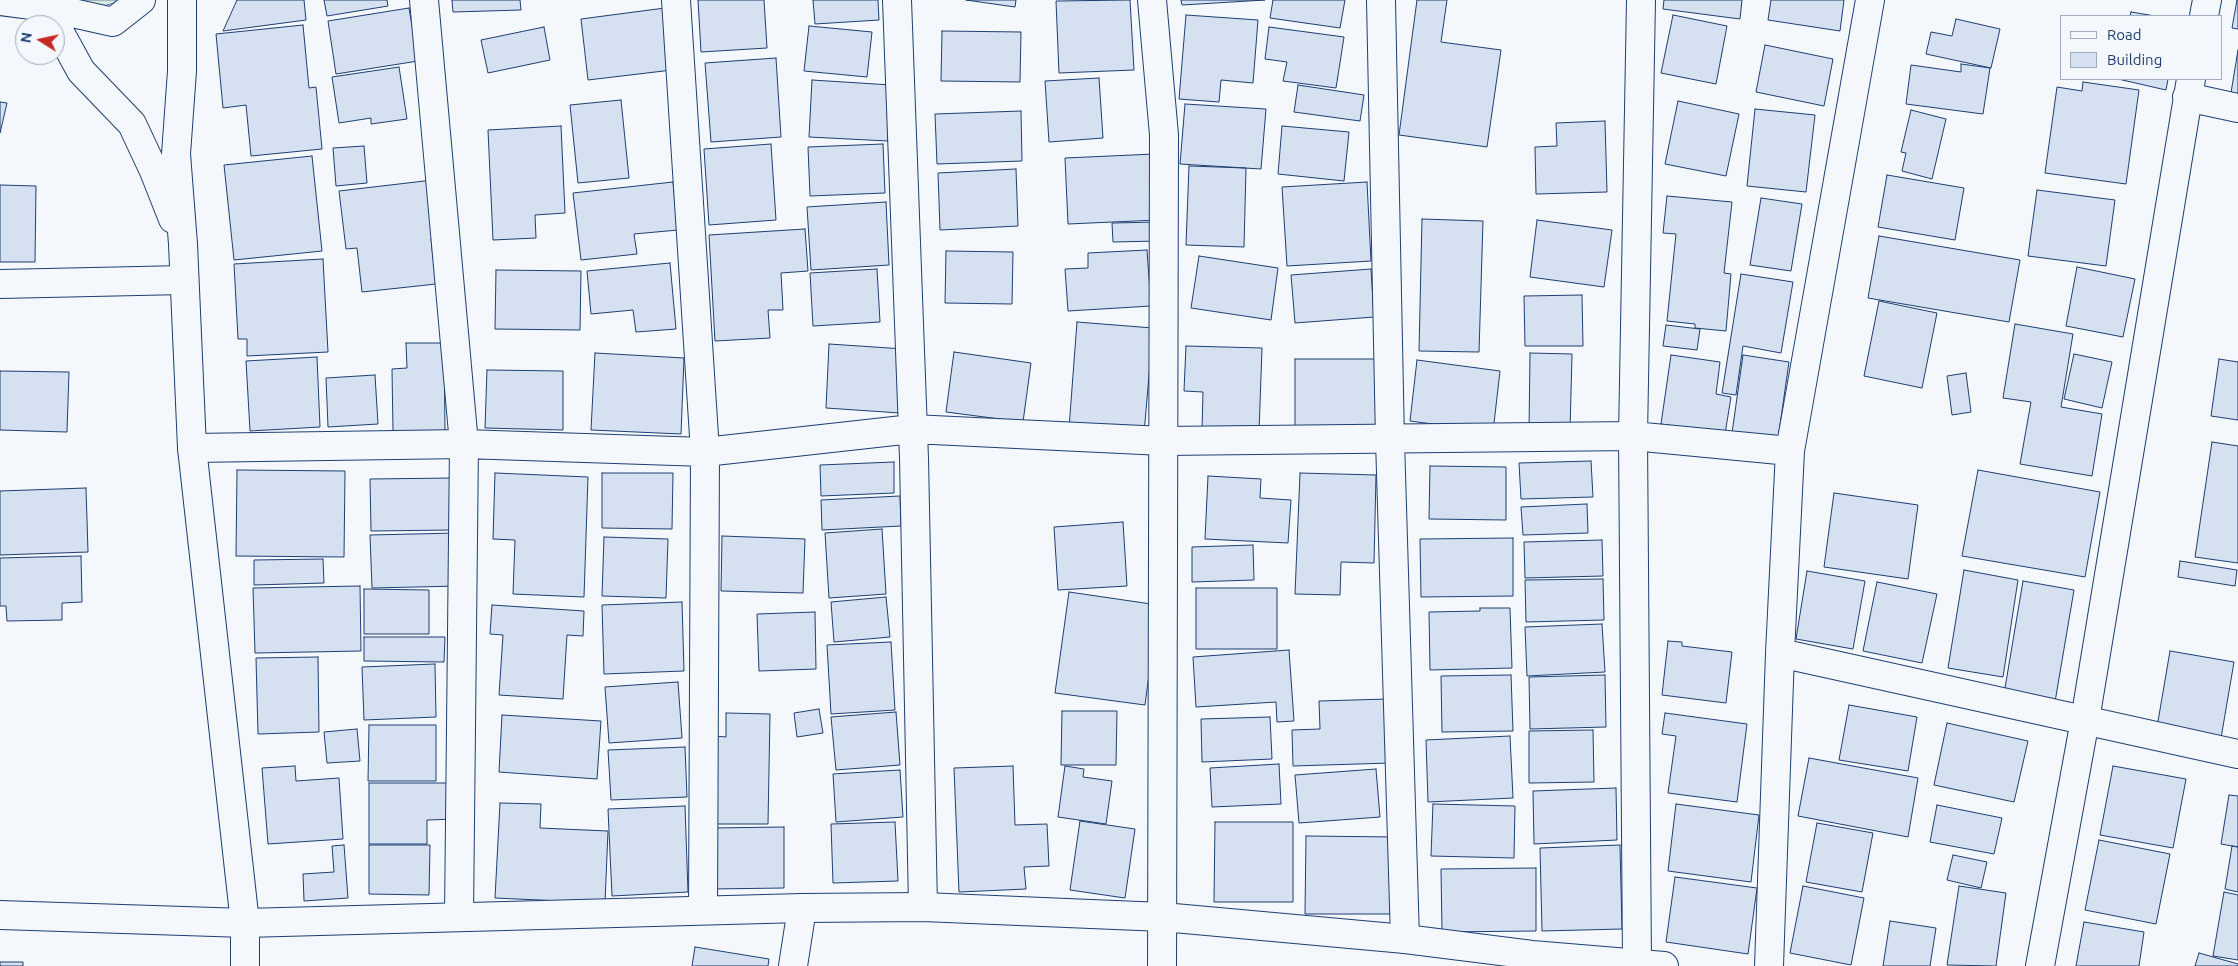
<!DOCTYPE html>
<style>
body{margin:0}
#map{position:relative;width:2238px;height:966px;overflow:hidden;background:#f4f7fb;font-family:Ubuntu,sans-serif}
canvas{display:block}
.legend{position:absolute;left:2060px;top:15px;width:162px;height:65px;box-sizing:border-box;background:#f4f7fb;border:1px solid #9eadc5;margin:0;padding:6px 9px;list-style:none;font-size:15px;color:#1d3f73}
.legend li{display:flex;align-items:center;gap:10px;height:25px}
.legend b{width:25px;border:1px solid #9eadc5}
.north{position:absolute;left:15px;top:15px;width:50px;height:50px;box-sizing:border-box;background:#f4f7fb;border:1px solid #9eadc5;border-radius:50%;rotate:280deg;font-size:14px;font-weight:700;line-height:20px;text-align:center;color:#1d3f73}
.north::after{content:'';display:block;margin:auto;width:18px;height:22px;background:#c62828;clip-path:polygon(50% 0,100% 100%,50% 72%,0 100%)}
</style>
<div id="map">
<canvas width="2238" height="966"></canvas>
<ul class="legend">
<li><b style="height:6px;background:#f4f7fb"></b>Road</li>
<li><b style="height:14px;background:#d5e0f0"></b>Building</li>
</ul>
<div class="north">N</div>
</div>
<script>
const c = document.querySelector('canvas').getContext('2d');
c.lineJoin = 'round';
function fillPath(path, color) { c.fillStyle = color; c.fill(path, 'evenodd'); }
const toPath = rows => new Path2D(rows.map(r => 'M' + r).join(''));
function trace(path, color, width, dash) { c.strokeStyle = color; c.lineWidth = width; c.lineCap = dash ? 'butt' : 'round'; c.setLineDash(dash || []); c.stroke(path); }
const green = toPath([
 [82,0,123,0,104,6,88,3,82,0]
]);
fillPath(green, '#d7e8df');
trace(green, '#687fa3', 1);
const building = toPath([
 [237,0,304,0,306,20,223,31,237,0],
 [324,0,387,0,388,6,327,16,324,0],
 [452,0,520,0,521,10,453,12,452,0],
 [698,0,764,0,767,48,701,52,698,0],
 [813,0,878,0,879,20,815,24,813,0],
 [966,0,1016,0,1015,7,966,0],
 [1130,0,1134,70,1059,73,1056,1,1130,0],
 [1181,0,1265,0,1182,5,1181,0],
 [1273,0,1345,0,1340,28,1270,18,1273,0],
 [1417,0,1447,0,1441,42,1501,50,1487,147,1399,135,1417,0],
 [1664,0,1742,0,1740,19,1663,9,1664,0],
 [1771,0,1844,0,1840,31,1768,20,1771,0],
 [2237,0,2238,0,2238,29,2232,28,2237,0],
 [409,8,418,61,336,74,328,21,409,8],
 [665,8,672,70,588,80,581,19,665,8],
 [2131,12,2155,16,2130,16,2131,12],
 [1186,15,1258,20,1253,83,1221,80,1219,102,1179,99,1186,15],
 [1673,15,1727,26,1716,84,1661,73,1673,15],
 [1956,19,2000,29,1991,68,1926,54,1931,32,1952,36,1956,19],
 [303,25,309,88,316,87,322,149,251,156,246,105,223,108,216,34,303,25],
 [809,26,872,32,867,77,804,71,809,26],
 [544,27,550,60,488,73,481,40,544,27],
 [1269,27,1344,37,1336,88,1283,81,1287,62,1265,59,1269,27],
 [942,31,1021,32,1020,82,941,81,942,31],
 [1765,45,1833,59,1824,106,1756,92,1765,45],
 [2238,50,2238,100,2230,99,2238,50],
 [776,58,781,137,711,142,705,63,776,58],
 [1961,64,1990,68,1983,114,1906,104,1911,65,1961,72,1961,64],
 [399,67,407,119,371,124,371,118,339,123,332,77,399,67],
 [1099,78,1103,138,1049,142,1045,81,1099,78],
 [2118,79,2168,79,2166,90,2118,79],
 [812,80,891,85,888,141,809,137,812,80],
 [2083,82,2139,90,2126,184,2045,173,2057,87,2082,91,2083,82],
 [1298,85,1364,95,1360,121,1294,112,1298,85],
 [621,100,629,178,578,183,570,105,621,100],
 [1678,101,1739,114,1726,176,1665,164,1678,101],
 [0,102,7,103,0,133,0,102],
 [1185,104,1266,109,1261,169,1180,164,1185,104],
 [1755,109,1815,115,1806,192,1747,186,1755,109],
 [1911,110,1946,119,1932,179,1902,171,1906,153,1901,152,1911,110],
 [1021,111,1022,161,937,164,935,114,1021,111],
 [1605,121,1607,192,1536,194,1535,147,1557,146,1556,123,1605,121],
 [561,126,565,213,535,215,536,238,493,240,488,130,561,126],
 [1282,126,1349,132,1344,181,1278,174,1282,126],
 [771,144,776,220,709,225,704,149,771,144],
 [883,144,885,193,810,196,808,147,883,144],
 [364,146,367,183,336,186,333,148,364,146],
 [1155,154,1158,220,1068,224,1065,158,1155,154],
 [312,156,322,251,234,260,224,165,312,156],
 [1189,166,1246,168,1244,247,1186,245,1189,166],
 [1016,169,1018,226,940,230,938,173,1016,169],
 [1887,175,1964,188,1955,240,1878,227,1887,175],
 [433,180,439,237,431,239,436,284,362,292,357,248,346,249,339,191,433,180],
 [673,182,678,230,634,234,637,254,581,260,573,193,673,182],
 [1367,182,1371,261,1287,266,1282,187,1367,182],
 [0,185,36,186,35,262,0,262,0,185],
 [2037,190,2115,200,2106,266,2028,256,2037,190],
 [1667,196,1732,202,1724,273,1731,274,1726,331,1695,328,1695,324,1667,321,1676,234,1663,233,1667,196],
 [1761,198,1802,204,1791,271,1750,265,1761,198],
 [886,202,889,265,811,270,807,207,886,202],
 [1422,219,1483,221,1479,352,1419,351,1422,219],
 [1537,220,1612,230,1604,287,1530,277,1537,220],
 [1158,222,1158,241,1113,242,1112,223,1158,222],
 [805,229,808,271,781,273,783,310,768,310,770,338,715,341,709,235,805,229],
 [1879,236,2020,260,2009,322,1868,298,1879,236],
 [1147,250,1151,306,1068,311,1065,269,1088,268,1088,253,1147,250],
 [946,251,1013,252,1012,304,945,303,946,251],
 [1199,256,1278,268,1271,320,1191,308,1199,256],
 [323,259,328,352,247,356,247,339,238,339,234,264,323,259],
 [670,263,676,329,636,332,633,310,591,314,587,271,670,263],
 [2077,267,2135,279,2123,337,2066,326,2077,267],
 [877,269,880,322,813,326,810,273,877,269],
 [1371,269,1374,317,1295,323,1291,275,1371,269],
 [496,270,581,271,580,330,495,329,496,270],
 [1741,274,1793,282,1781,353,1743,346,1736,395,1722,393,1741,274],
 [1582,295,1583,346,1525,346,1524,296,1582,295],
 [1879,301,1937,313,1922,388,1864,376,1879,301],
 [1077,322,1153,328,1144,434,1069,428,1077,322],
 [2015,324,2073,334,2061,407,2102,414,2092,476,2020,464,2031,402,2003,398,2015,324],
 [1666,325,1700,329,1697,350,1663,346,1666,325],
 [406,343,444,343,445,431,393,432,392,369,407,368,406,343],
 [829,344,904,349,900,413,826,408,829,344],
 [1186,346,1262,348,1259,432,1202,430,1203,392,1184,391,1186,346],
 [954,352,1031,363,1023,422,946,412,954,352],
 [595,353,684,358,681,434,591,430,595,353],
 [1530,353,1572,354,1570,431,1529,431,1530,353],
 [2074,354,2112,362,2102,408,2064,399,2074,354],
 [1671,355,1720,362,1716,394,1731,397,1725,434,1661,424,1671,355],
 [1743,355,1789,362,1778,439,1732,433,1743,355],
 [317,357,320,427,250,431,246,361,317,357],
 [1295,359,1380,359,1380,427,1295,427,1295,359],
 [2219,359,2238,362,2238,420,2211,416,2219,359],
 [1417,360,1500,371,1493,432,1410,421,1417,360],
 [487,370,563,371,563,430,485,428,487,370],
 [0,371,69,372,67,432,0,430,0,371],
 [1966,373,1971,412,1952,415,1947,376,1966,373],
 [375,375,378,424,328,427,326,378,375,375],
 [2212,442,2238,446,2238,563,2195,557,2212,442],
 [1591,461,1593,497,1521,499,1519,463,1591,461],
 [894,462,894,493,821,496,820,465,894,462],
 [1430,466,1506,467,1506,520,1429,519,1430,466],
 [237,470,345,471,344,557,236,556,237,470],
 [1978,470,2100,492,2085,577,1962,556,1978,470],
 [495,473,588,477,584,597,513,594,515,540,493,539,495,473],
 [602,473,673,473,672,529,602,528,602,473],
 [1300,473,1376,475,1374,563,1341,562,1340,595,1295,594,1300,473],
 [1208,476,1261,479,1260,498,1291,500,1288,543,1205,539,1208,476],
 [453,478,454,530,371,531,370,479,453,478],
 [86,488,88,552,0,555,0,491,86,488],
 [1834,493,1918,505,1908,579,1824,567,1834,493],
 [900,496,901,526,822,530,821,500,900,496],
 [1587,504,1588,533,1523,535,1521,507,1587,504],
 [1123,522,1127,586,1058,590,1054,527,1123,522],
 [882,529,886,594,829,598,825,533,882,529],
 [457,533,459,586,372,588,370,535,457,533],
 [722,536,805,539,803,593,721,591,722,536],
 [604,537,668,539,666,598,602,596,604,537],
 [1513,538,1513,596,1421,597,1420,539,1513,538],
 [1602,540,1603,576,1525,578,1524,542,1602,540],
 [1253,545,1254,580,1192,582,1192,547,1253,545],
 [81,556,82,602,62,603,62,620,7,621,6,606,0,606,0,558,81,556],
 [323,559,324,583,254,585,254,560,323,559],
 [2180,561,2237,570,2235,586,2178,577,2180,561],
 [1964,570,2018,580,2003,677,1948,668,1964,570],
 [1807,571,1865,581,1853,649,1796,639,1807,571],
 [1603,579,1604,620,1526,622,1525,580,1603,579],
 [2023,581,2074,590,2055,702,2004,694,2023,581],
 [1877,582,1937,594,1922,663,1863,651,1877,582],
 [360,586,361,651,255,653,253,588,360,586],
 [1196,588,1277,588,1277,649,1196,649,1196,588],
 [364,589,429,590,429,634,364,634,364,589],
 [1069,592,1158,605,1145,705,1055,693,1069,592],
 [886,597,890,637,834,642,831,602,886,597],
 [682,602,684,671,604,674,602,605,682,602],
 [492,605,584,611,583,636,567,635,563,699,499,695,503,635,490,634,492,605],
 [1480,608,1510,608,1512,668,1430,670,1429,612,1480,611,1480,608],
 [815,612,816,669,759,671,757,614,815,612],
 [1602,624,1605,672,1527,676,1525,627,1602,624],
 [364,637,445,637,444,662,364,661,364,637],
 [1668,641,1682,642,1682,646,1732,652,1726,703,1662,695,1668,641],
 [891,642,895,710,831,714,827,645,891,642],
 [1289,650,1294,721,1277,722,1276,702,1196,707,1193,657,1289,650],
 [2170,651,2234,662,2220,744,2156,733,2170,651],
 [318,657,319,732,258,734,256,658,318,657],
 [435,664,436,717,364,720,362,667,435,664],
 [1511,675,1513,731,1442,732,1441,676,1511,675],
 [1605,675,1606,727,1530,729,1529,677,1605,675],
 [678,682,682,738,609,743,605,687,678,682],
 [1388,699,1390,763,1293,766,1292,730,1320,729,1319,701,1388,699],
 [1849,705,1917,717,1908,771,1839,760,1849,705],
 [819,709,823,733,797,737,794,713,819,709],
 [1062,711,1117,711,1116,765,1061,765,1062,711],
 [896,712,900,765,836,770,831,717,896,712],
 [726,713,770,714,768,824,714,824,715,736,726,737,726,713],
 [1665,713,1747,724,1737,802,1668,793,1676,736,1662,734,1665,713],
 [502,715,601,721,597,779,499,772,502,715],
 [1270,717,1272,759,1202,762,1201,719,1270,717],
 [1947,723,2028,741,2014,802,1934,785,1947,723],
 [369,725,436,725,436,781,368,781,369,725],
 [357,729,360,761,327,763,324,732,357,729],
 [1593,730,1594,782,1529,783,1529,731,1593,730],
 [1510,736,1513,798,1428,802,1426,740,1510,736],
 [685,747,687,797,611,800,608,750,685,747],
 [1809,758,1918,778,1908,837,1798,816,1809,758],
 [1279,764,1281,804,1212,807,1210,768,1279,764],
 [295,766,296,781,339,778,343,839,268,844,262,768,295,766],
 [1013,766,1015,825,1047,824,1049,866,1024,867,1026,889,959,892,954,768,1013,766],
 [1065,766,1084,769,1083,777,1112,781,1106,824,1058,817,1065,766],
 [2113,766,2186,779,2173,848,2100,835,2113,766],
 [1376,769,1380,817,1299,823,1295,775,1376,769],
 [900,770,903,817,836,822,833,774,900,770],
 [369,783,457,783,457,819,427,820,427,844,369,844,369,783],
 [1616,788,1617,840,1534,844,1533,791,1616,788],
 [2229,795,2238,796,2238,847,2221,844,2229,795],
 [500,803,541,804,540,828,608,831,605,903,495,898,500,803],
 [1433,804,1515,806,1514,858,1431,856,1433,804],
 [1676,804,1759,815,1751,882,1668,871,1676,804],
 [1937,805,2002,818,1994,854,1930,842,1937,805],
 [685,806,688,892,612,896,608,809,685,806],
 [1080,821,1135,829,1125,898,1070,890,1080,821],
 [895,822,898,881,833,883,831,824,895,822],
 [1215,822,1293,822,1293,902,1214,902,1215,822],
 [1817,823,1873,833,1862,892,1806,882,1817,823],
 [784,827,784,888,711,889,711,828,784,827],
 [1306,836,1397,837,1396,914,1305,914,1306,836],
 [2099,840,2170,854,2156,924,2085,910,2099,840],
 [344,845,348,898,304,901,303,874,334,872,332,846,344,845],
 [369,845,430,845,429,895,369,894,369,845],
 [1620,845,1622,929,1542,931,1540,848,1620,845],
 [2232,846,2238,847,2238,892,2225,889,2232,846],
 [1953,855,1987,862,1981,888,1947,880,1953,855],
 [1536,868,1536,931,1442,932,1441,869,1536,868],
 [1675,877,1757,888,1748,954,1666,942,1675,877],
 [1803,886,1864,898,1851,965,1790,953,1803,886],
 [1959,886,2006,893,1996,966,1947,965,1959,886],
 [2224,892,2238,895,2238,960,2213,956,2224,892],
 [1890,921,1936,928,1930,966,1883,966,1890,921],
 [2084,922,2144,932,2139,966,2076,966,2084,922],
 [695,947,769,959,768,966,692,966,695,947],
 [2199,953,2238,964,2238,966,2195,966,2199,953],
 [0,962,23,962,23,966,0,966,0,962]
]);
fillPath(building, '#d5e0f0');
trace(building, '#1d3f73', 1);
const minor = toPath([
 [424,0,464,444,459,916],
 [676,0,705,452,703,910],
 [897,0,914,458,923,907],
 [1381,0,1390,440,1405,939],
 [2204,16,2207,0],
 [2187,97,2238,108],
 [0,284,184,280],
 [192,448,464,444,705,452,912,429,1163,441,1633,436,1790,451,1870,0],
 [1780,653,2238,754],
 [1637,963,1633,436,1641,0],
 [793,966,802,908],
 [1769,966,1780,653,1790,451],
 [2040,966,2085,720,2191,79]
]);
const tertiary = toPath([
 [1152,0,1164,135,1162,966],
 [0,915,245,923,802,908,923,907,1163,917,1405,939,1532,955,1664,966]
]);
const secondary = toPath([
 [46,0,46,7,81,71,132,124,154,171,173,219],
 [182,0,182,71,176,154,183,244,192,448,245,923,245,966],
 [0,1,46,7,113,22,141,0]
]);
trace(minor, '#1d3f73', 30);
trace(tertiary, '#1d3f73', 30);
trace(secondary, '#1d3f73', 30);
trace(minor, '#f4f7fb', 28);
trace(tertiary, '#f4f7fb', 28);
trace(secondary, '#f4f7fb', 28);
</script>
